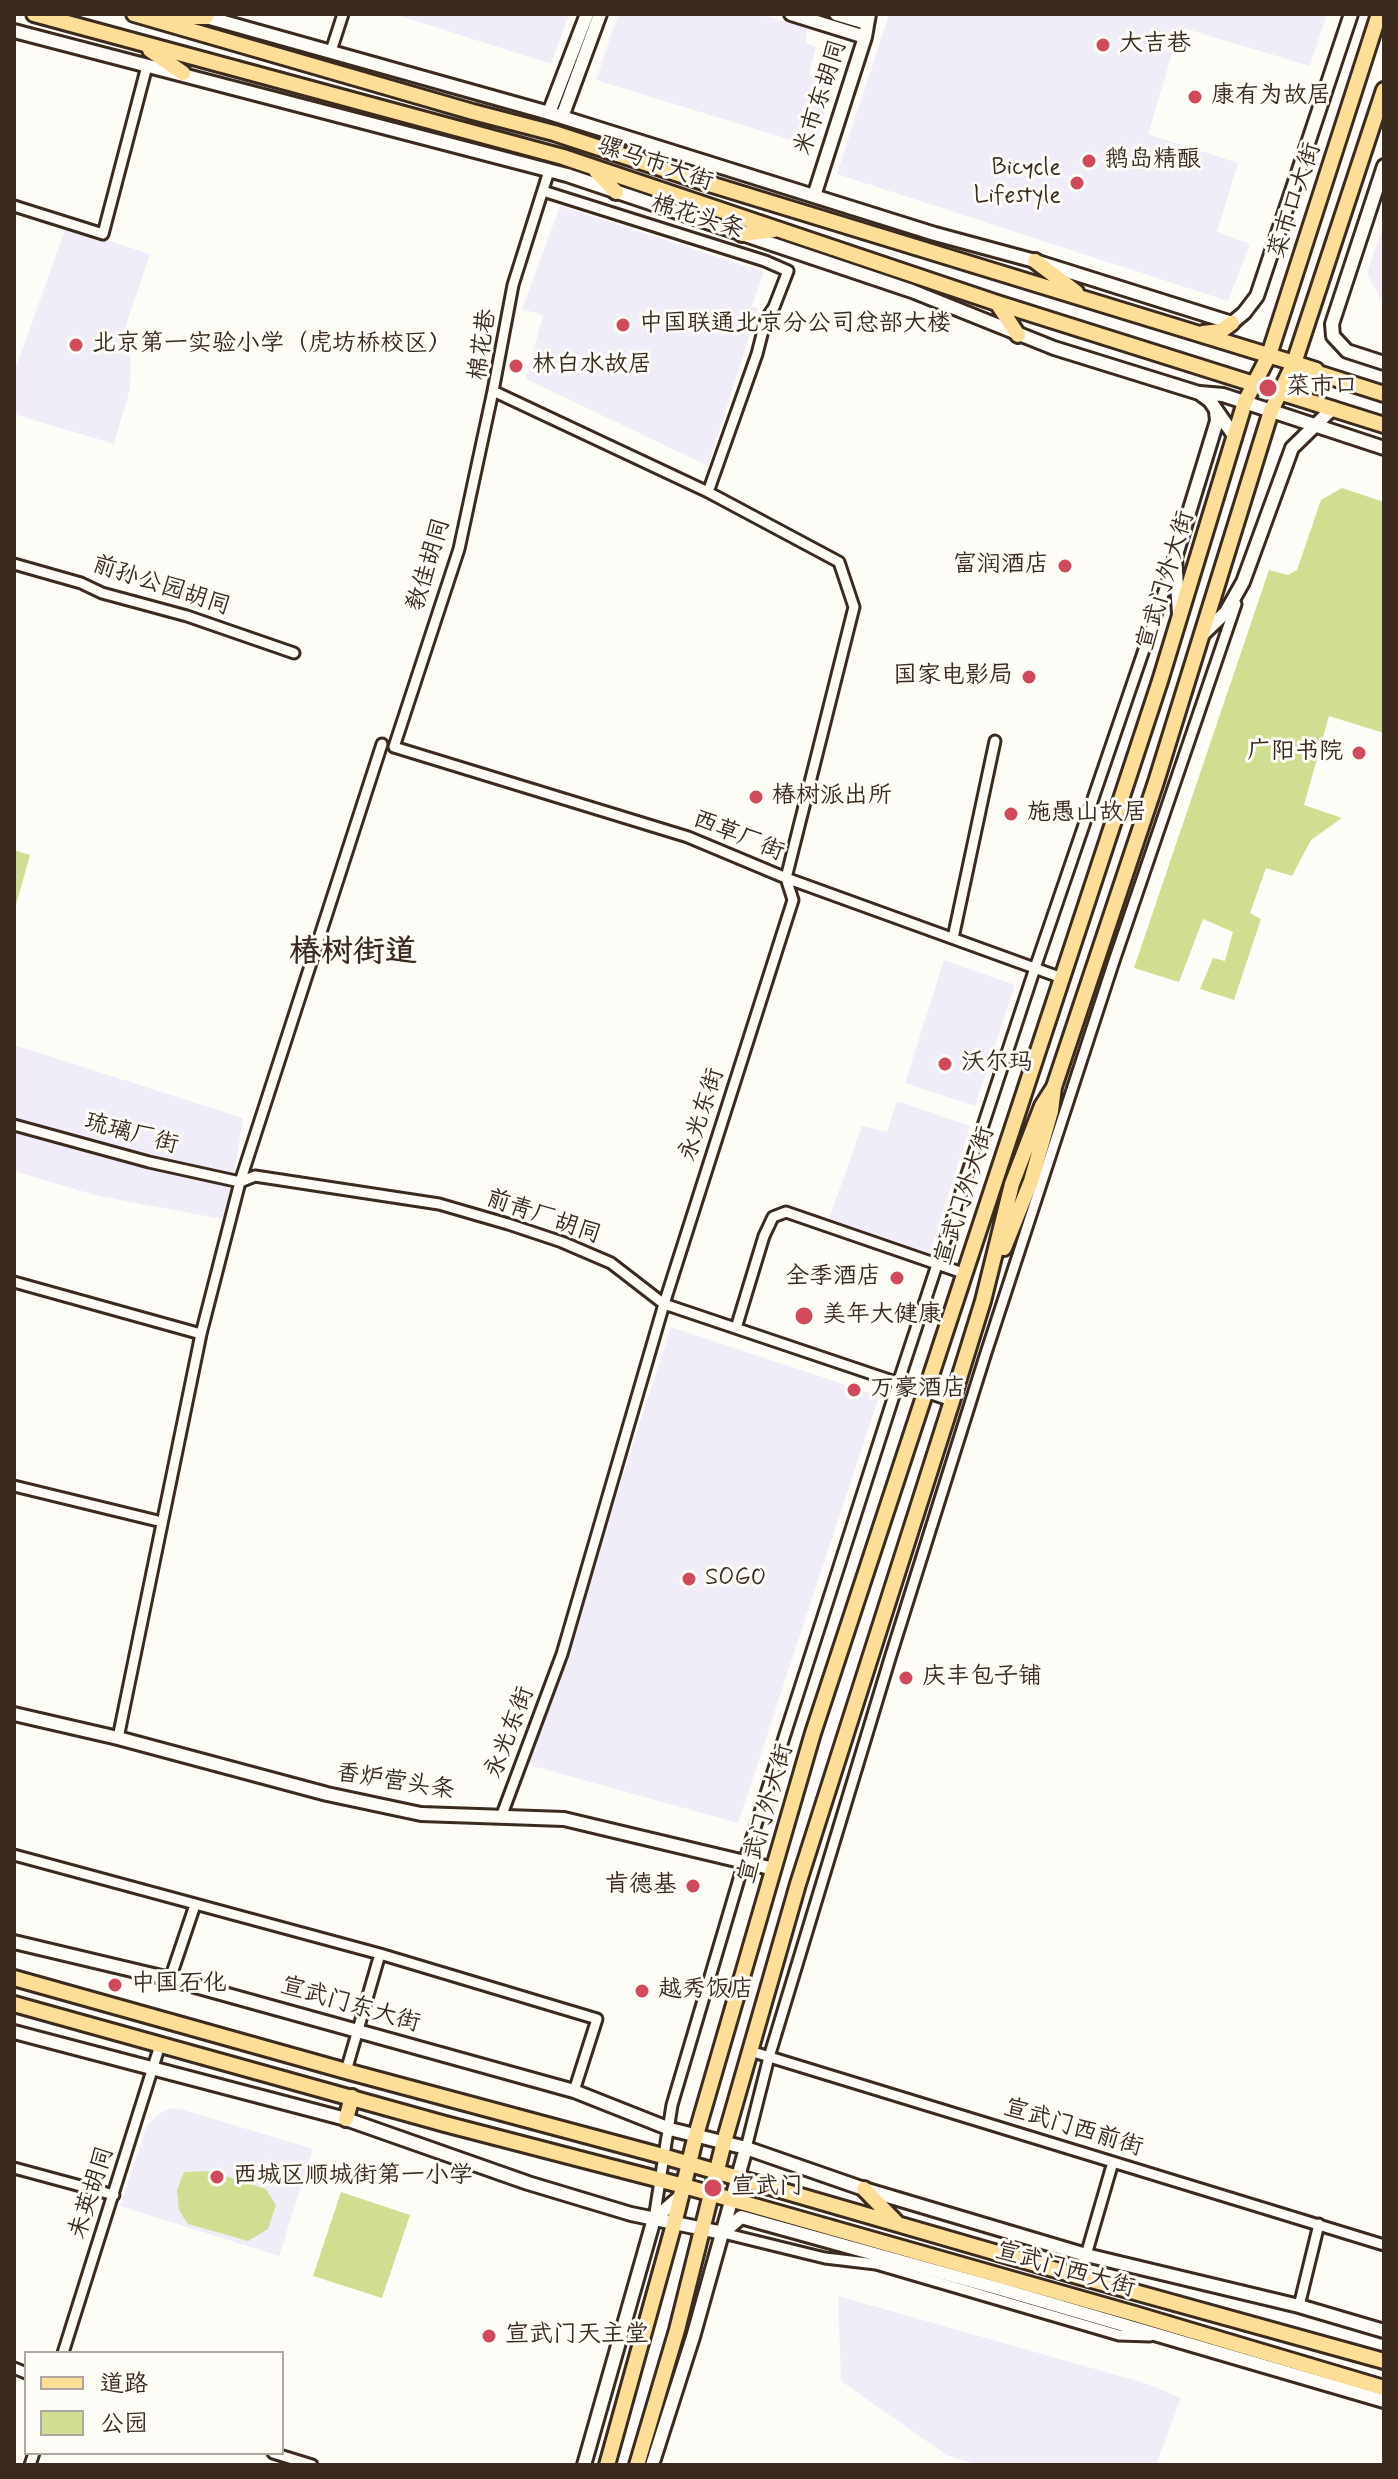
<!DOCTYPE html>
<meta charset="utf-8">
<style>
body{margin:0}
#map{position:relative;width:1398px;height:2479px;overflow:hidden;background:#fdfcf7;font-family:Mynerve,"LXGW WenKai TC",sans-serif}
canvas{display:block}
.frame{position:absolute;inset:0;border:16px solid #3b2a1e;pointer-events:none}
.legend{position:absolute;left:24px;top:2351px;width:260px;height:104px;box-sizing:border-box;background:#fdfcf7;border:2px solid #afa8a0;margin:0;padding:10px 14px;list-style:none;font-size:24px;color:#3b2a1e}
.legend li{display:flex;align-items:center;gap:16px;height:40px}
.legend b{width:40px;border:2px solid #afa8a0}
</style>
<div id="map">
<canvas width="1398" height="2479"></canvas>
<div class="frame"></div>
<ul class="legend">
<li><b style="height:10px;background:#fcde96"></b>道路</li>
<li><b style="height:22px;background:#d0de91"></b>公园</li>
</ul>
</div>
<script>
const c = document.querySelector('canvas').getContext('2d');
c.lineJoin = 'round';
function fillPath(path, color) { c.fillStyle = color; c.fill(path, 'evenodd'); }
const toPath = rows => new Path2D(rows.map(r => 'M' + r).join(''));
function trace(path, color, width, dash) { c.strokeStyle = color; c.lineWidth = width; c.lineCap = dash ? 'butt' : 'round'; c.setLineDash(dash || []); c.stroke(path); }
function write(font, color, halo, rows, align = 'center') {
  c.font = font + ' Mynerve,"LXGW WenKai TC",sans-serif'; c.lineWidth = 6; c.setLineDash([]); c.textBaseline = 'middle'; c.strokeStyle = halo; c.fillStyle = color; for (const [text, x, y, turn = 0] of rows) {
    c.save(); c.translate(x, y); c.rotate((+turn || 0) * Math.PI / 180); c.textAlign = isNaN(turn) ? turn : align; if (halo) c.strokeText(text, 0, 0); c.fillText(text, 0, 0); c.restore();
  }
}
fillPath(toPath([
 [394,14,569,14,551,64],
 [618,14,759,14,807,28,806,43,816,47,809,74,834,83,814,147,596,80],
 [889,14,1327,14,1310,66,1180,27,1148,134,1238,163,1217,232,1250,244,1228,301,837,174],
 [560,206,764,272,752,306,758,309,708,466,526,379,543,315,522,309],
 [1384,222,1384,305,1367,274],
 [66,227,150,254,126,325,131,365,130,389,114,444,14,414,14,373],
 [944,960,1015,985,975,1106,905,1083],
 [14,1045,243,1118,231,1194,222,1219,98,1196,14,1171],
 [897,1101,970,1126,930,1253,829,1219,862,1126,887,1132],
 [671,1327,879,1396,738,1823,529,1765],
 [170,2108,184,2110,313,2149,279,2256,120,2206,147,2126,157,2115],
 [838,2296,1148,2384,1181,2398,1156,2465,980,2465,948,2456,841,2381]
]), '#f0edf8');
fillPath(toPath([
 [1342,488,1384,502,1384,733,1329,716,1304,805,1342,818,1311,840,1292,876,1266,868,1250,913,1261,919,1234,1000,1200,989,1213,958,1225,961,1233,932,1203,919,1179,982,1134,968,1269,570,1288,575,1297,570,1321,500],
 [14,850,30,855,14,912],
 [210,2171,266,2189,276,2205,268,2229,248,2241,188,2224,179,2210,177,2190,184,2172],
 [341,2192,410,2215,382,2298,313,2276]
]), '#d0de91');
const minor = toPath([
 [331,51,343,14],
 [543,191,765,261,788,271,774,307,766,319,757,354,708,492],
 [14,206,103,234,147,66],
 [493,391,459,549,394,747,688,837,786,878,1062,978],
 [14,564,81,583,102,593,187,616,294,653],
 [953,938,995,741],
 [14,1125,149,1162,240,1182,255,1176,439,1204,508,1224,562,1242,611,1263,664,1304,952,1401],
 [14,1282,201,1334,118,1738],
 [736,1328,764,1236,773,1217,786,1212,963,1273],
 [201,1334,240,1182,382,744],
 [14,1486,162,1522],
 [501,1817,562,1654,664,1304,793,900,786,878,854,607,839,562,708,492,493,391,513,285,549,171],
 [14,1855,380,1954,597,2019,574,2091],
 [170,1979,195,1905],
 [750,2051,1384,2245],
 [346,2071,380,1954],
 [746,2148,769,2057,891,1655,985,1356,1113,964,1236,604],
 [14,2168,114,2195],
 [654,2219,672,2105,744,1862,898,1383,1035,968,1173,565],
 [723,2233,825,2258,876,2264,1119,2335,1150,2336],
 [1077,2276,1086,2255,1113,2162],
 [1299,2306,1319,2224],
 [63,2353,160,2045],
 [14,2368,26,2373],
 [273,2453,312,2465],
 [30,2465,34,2453]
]);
const tertiary = toPath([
 [791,14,865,37],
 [836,14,866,23],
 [199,15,549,113,935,234,1035,261,1232,323,1244,313,1257,296,1351,14],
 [14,31,567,175,912,291,1054,348,1199,393,1210,401,1235,437],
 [549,113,587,14],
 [562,117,600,14],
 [1384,166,1332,324,1333,336,1347,351,1384,363],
 [814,196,865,37,869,14],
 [1200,393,1223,395,1384,448],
 [1179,613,1175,558,1217,421,1216,411],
 [1201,636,1226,612,1243,582,1292,448,1333,408],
 [14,1714,118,1738,327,1794,421,1814,564,1819,774,1869],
 [14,1942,170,1979,574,2091,670,2129,746,2148,864,2189,1086,2255,1299,2306,1384,2331],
 [14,2032,346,2119,528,2183,631,2214,723,2233,741,2217],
 [741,2217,997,2288,1384,2401],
 [584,2465,654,2219,682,2195],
 [652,2465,693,2337,746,2148]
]);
const primary = toPath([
 [34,14,563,157,997,303,1384,425],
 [134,14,473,112,554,133,703,182,1294,363,1316,370,1318,373,1384,394],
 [163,17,206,17],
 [150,50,183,73],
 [596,171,616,192],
 [742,234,774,230],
 [1035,261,1076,292],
 [997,303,1018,335],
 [1203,333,1221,331,1232,323],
 [1004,1248,1031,1181,1051,1111,1054,1087,1156,782,1271,411,1294,363,1384,90],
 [14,1978,346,2071,659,2155,1077,2276,1384,2361],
 [14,2004,445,2124,684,2186,1135,2314,1384,2388],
 [346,2119,352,2097],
 [864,2189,896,2222],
 [607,2465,674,2224,696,2135,813,1733,1160,681,1245,402,1269,355,1379,14],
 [637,2465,677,2330,724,2142,798,1884,952,1401,983,1301,1012,1184,1042,1106,1054,1087]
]);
trace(minor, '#3b2a1e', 15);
trace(tertiary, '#3b2a1e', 18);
trace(primary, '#3b2a1e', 20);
trace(minor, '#fdfcf7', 9);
trace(tertiary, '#fdfcf7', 12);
trace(primary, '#fcde96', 14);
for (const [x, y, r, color] of [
 [1103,45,8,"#d1495b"],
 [1195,97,8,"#d1495b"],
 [1089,161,8,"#d1495b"],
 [1077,183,8,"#d1495b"],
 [623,325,8,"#d1495b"],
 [76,345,8,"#d1495b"],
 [516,366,8,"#d1495b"],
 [1268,388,10,"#d1495b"],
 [1065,566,8,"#d1495b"],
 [1029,677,8,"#d1495b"],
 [1359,753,8,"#d1495b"],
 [756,797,8,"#d1495b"],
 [1011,814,8,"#d1495b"],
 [945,1064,8,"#d1495b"],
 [897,1278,8,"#d1495b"],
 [804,1316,10,"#d1495b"],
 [854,1390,8,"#d1495b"],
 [689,1579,8,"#d1495b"],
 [906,1678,8,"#d1495b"],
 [693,1886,8,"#d1495b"],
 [115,1985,8,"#d1495b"],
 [642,1991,8,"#d1495b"],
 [217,2177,8,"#d1495b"],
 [713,2188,10,"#d1495b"],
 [489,2336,8,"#d1495b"]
]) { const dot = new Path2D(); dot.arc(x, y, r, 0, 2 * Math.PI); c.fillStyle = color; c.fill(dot); trace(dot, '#fdfcf7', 3); }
write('24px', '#3b2a1e', '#fdfcf7', [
 ["大吉巷",1119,45],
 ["康有为故居",1211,97],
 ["鹅岛精酿",1105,161],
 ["Bicycle",1061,169,"right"],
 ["Lifestyle",1061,197,"right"],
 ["中国联通北京分公司总部大楼",639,325],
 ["北京第一实验小学（虎坊桥校区)",92,345],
 ["林白水故居",532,366],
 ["菜市口",1286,388],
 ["富润酒店",1049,566,"right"],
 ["国家电影局",1013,677,"right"],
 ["广阳书院",1343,753,"right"],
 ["椿树派出所",772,797],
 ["施愚山故居",1027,814],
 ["沃尔玛",961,1064],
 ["全季酒店",881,1278,"right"],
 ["美年大健康",822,1316],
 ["万豪酒店",870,1390],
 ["SOGO",705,1579],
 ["庆丰包子铺",922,1678],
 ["肯德基",677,1886,"right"],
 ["中国石化",131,1985],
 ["越秀饭店",658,1991],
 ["西城区顺城街第一小学",233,2177],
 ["宣武门",731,2188],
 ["宣武门天主堂",505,2336]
], 'left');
write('24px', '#3b2a1e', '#fdfcf7', [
 ["米市东胡同",822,98,-72],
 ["骡马市大街",655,165,19],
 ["菜市口大街",1296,201,-72],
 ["棉花头条",697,218,17],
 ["棉花巷",484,345,-82],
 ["教佳胡同",430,565,-73],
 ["宣武门外大街",1167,581,-73],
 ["前孙公园胡同",161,587,18],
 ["西草厂街",738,837,22],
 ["永光东街",703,1115,-72],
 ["琉璃厂街",131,1135,15],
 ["宣武门外大街",966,1196,-72],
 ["前青厂胡同",543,1218,19],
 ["永光东街",511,1733,-69],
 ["香炉营头条",395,1783,9],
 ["宣武门外大街",767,1814,-74],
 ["宣武门东大街",350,2006,16],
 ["宣武门西前街",1073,2129,17],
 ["未英胡同",93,2193,-72],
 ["宣武门西大街",1065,2271,16]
]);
write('bold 32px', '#3b2a1e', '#fdfcf7', [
 ["椿树街道",353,954]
]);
</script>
